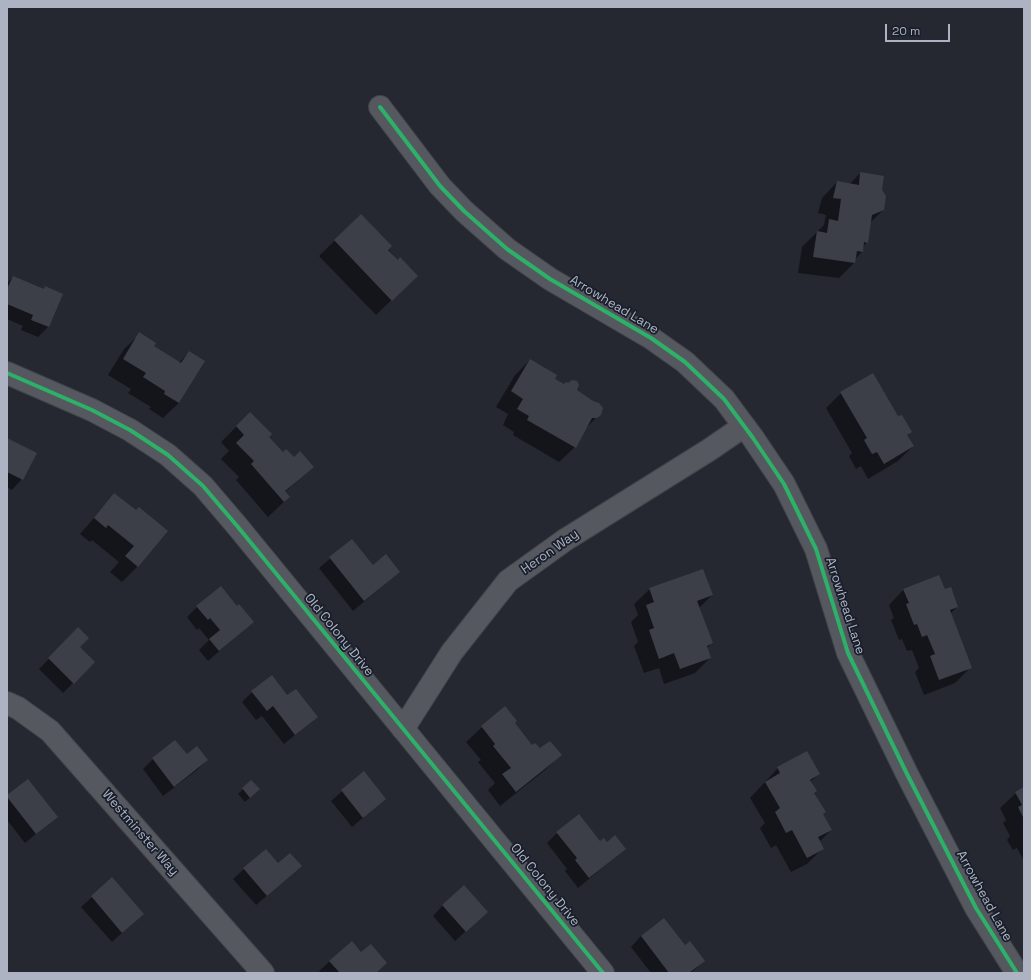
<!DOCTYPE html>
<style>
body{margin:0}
#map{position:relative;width:1031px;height:980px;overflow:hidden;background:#252831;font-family:"Space Grotesk",sans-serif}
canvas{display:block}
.frame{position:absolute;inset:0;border:8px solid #aeb3c3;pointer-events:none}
.scale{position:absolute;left:885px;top:24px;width:65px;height:18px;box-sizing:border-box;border:2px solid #aeb3c3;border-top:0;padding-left:5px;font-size:12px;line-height:14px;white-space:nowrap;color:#aeb3c3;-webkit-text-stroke:3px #191e2b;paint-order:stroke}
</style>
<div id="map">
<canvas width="1031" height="980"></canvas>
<div class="frame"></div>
<div class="scale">20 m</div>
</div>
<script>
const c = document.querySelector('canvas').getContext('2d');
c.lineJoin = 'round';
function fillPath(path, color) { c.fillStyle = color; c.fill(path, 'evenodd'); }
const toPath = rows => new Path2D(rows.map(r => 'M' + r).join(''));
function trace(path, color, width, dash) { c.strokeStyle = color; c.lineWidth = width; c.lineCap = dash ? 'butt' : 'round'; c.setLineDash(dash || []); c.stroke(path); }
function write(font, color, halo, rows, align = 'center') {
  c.font = font + ' "Space Grotesk",sans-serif'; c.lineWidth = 3.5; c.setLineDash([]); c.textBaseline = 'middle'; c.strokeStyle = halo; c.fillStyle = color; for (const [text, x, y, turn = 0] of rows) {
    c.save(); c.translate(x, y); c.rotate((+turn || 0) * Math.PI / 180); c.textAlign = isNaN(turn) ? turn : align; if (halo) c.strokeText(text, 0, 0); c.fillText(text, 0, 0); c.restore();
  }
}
fillPath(toPath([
 [860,173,881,190,883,210,870,223,867,242,863,247,862,252,855,259,854,263,839,278,798,273,802,247,824,225,826,215,818,213,822,198,837,182,849,185],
 [361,215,398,261,401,291,376,315,319,256],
 [13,277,43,290,62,294,48,327,38,337,21,330,23,326,7,319,7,283],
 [140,334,153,346,179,363,189,352,204,362,179,403,163,418,149,409,151,407,128,393,131,389,108,375,124,349],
 [530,360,553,379,576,390,600,414,584,430,575,447,559,462,513,435,514,432,503,425,508,414,496,407,515,375],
 [841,393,898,418,910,432,907,436,913,446,898,461,868,479,861,466,856,469,849,456,852,453,826,408],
 [250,413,268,437,283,453,312,467,285,492,289,497,268,517,236,480,239,477,221,459,229,451,221,442],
 [7,439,22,479,12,490,7,487],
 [114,495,135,511,138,566,122,582,110,572,119,562,92,540,90,542,80,534],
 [351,541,372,567,399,572,353,611,319,568],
 [650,589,712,595,699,608,712,643,707,648,710,658,695,673,664,684,659,668,644,673,634,646,638,642,631,622,638,615,634,604],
 [904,589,944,590,957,607,950,614,970,668,955,683,924,695,915,672,919,668,912,650,907,651,902,639,899,640,891,620,894,618,889,605],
 [197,607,253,622,208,661,199,650,209,640,199,628,197,630,187,617],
 [78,629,79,647,94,662,63,693,39,669],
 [252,692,287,696,317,717,284,744,262,716,256,720,242,702],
 [514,724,532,747,560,755,545,770,500,806,488,790,495,783,478,762,481,760,466,742,482,727],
 [187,756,207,760,197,770,163,796,143,769,153,759],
 [778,768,819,774,810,782,822,814,831,830,819,842,823,848,807,864,791,872,776,845,771,848,760,828,765,823,750,798],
 [363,773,385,799,352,827,331,801],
 [251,781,254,794,245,802,238,794],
 [1024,788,1024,861,1017,848,1013,850,1007,840,1010,836,1003,823,1006,820,1000,808,1016,793],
 [7,796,56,817,25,843,7,820],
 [557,833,607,844,625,849,578,888,565,871,567,869,547,843],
 [265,850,290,876,256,905,233,879],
 [112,879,143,914,112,942,81,907],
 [443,905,476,922,455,941,433,916],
 [641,936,685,947,704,961,691,973,651,973,631,947],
 [330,961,376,973,321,973,319,971]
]), '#0007');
fillPath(toPath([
 [860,172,884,176,882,190,886,196,884,210,872,215,868,243,864,242,863,252,857,251,855,263,813,257,817,231,827,233,829,219,838,221,841,199,833,198,837,181,859,185],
 [361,214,392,246,388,250,398,260,400,257,418,276,392,301,334,240],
 [13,276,44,289,45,286,63,294,49,327,31,320,33,315,7,304,7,289],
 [139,332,156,343,154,346,181,363,189,351,205,361,179,403,164,394,165,391,143,377,146,373,123,359],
 [530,359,557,375,555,379,564,384,566,382,568,383,572,380,577,381,579,385,577,390,593,401,599,403,603,408,601,415,597,418,592,418,576,448,527,420,529,416,517,409,523,399,511,391],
 [873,373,898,416,902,415,912,432,907,435,914,446,884,464,877,452,872,454,864,440,867,438,840,392],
 [250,412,272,434,269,437,283,452,286,449,294,457,300,451,314,467,285,491,290,497,284,502,251,464,254,461,236,443,244,435,236,426],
 [7,438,37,453,23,480,7,472],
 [114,493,136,510,139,507,168,531,138,567,125,556,134,546,108,525,106,528,94,518],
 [352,539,373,565,386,554,400,572,364,601,329,557],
 [703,569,713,595,697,601,713,643,707,646,711,658,680,669,674,653,659,659,649,630,654,628,646,605,654,602,649,588],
 [939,575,945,589,951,587,958,607,950,610,972,668,939,680,930,656,935,654,927,635,922,637,917,624,914,625,906,604,909,603,903,589],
 [221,586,237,606,239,604,254,622,219,651,209,639,220,630,210,618,208,620,196,606],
 [78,627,89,638,80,647,95,662,74,684,48,658],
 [272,675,287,695,296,689,318,717,295,735,273,706,267,711,251,691],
 [505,706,517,721,515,723,532,745,535,743,540,748,550,741,562,755,516,792,502,774,511,768,493,746,495,744,481,726],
 [175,740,187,754,197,746,208,760,174,787,152,758],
 [807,751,820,774,810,780,817,791,814,793,826,812,823,814,832,830,818,837,824,849,807,858,792,830,786,833,775,812,780,808,765,782,780,773,777,767],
 [364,771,386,799,363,818,341,790],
 [28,779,58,817,36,834,7,797,7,795],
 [251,780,260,789,250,798,242,788],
 [1024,787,1024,819,1018,807,1022,805,1015,792],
 [579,814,600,841,604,838,607,842,615,835,626,849,589,878,575,860,577,858,556,832],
 [266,849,278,863,290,853,302,866,267,896,243,868],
 [112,877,144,914,122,933,91,896],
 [464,885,488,912,466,932,442,905],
 [664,918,685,945,690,941,705,961,689,973,669,973,641,936],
 [352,941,361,952,371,944,387,963,376,973,340,973,329,961]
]), '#3c3f48');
const minor = toPath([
 [380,107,440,186,464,211,507,249,550,279,651,338,685,362,724,399,753,438,784,484,816,549,848,653,907,774,976,908,1017,973],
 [7,373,92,410,130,430,168,455,203,486,238,527,603,973],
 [7,703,18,708,50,731,263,973],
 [403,729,452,652,508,581,565,540,709,450,744,426]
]);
trace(minor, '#41434a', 24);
trace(minor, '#55585f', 22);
trace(toPath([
 [380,107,440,186,464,211,507,249,550,279,651,338,685,362,724,399,753,438,784,484,816,549,848,653,907,774,976,908,1017,973],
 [7,373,92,410,130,430,168,455,203,486,238,527,603,973]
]), '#2db169', 4);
write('13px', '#aeb3c3', '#191e2b', [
 ["Arrowhead Lane",614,305,31],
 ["Heron Way",550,552,-35],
 ["Arrowhead Lane",845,606,72],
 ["Old Colony Drive",339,635,51],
 ["Westminster Way",140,833,49],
 ["Old Colony Drive",545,885,51],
 ["Arrowhead Lane",984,896,61]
]);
</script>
